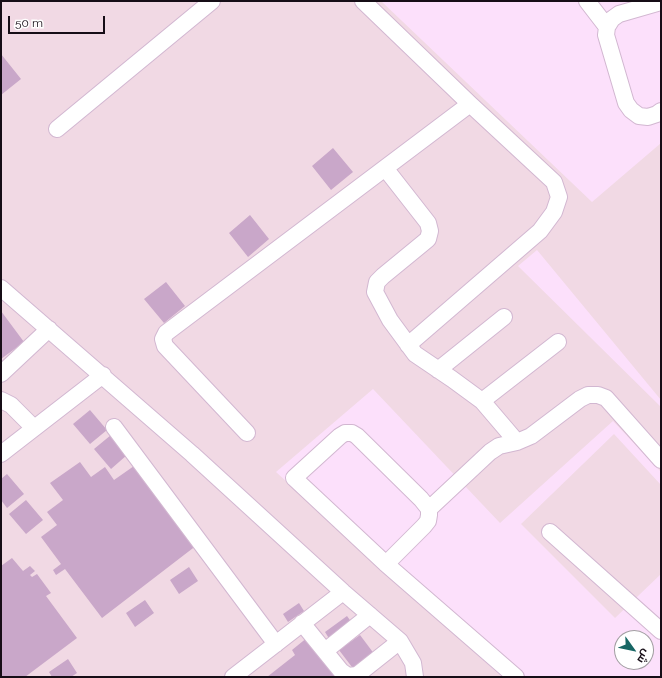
<!DOCTYPE html>
<meta charset="utf-8">
<style>
body{margin:0}
#map{position:relative;width:662px;height:678px;overflow:hidden;background:#fce0fb;font-family:Raleway,Cairo,sans-serif}
canvas{display:block}
.frame{position:absolute;inset:0;border:2px solid #160d16;pointer-events:none}
.north{position:absolute;left:614px;top:630px;width:40px;height:40px;box-sizing:border-box;background:#fff;border:1px solid #a29ea2;border-radius:50%;rotate:123deg;font-size:11px;font-weight:700;line-height:16px;text-align:center;color:#160d16}
.north::after{content:'';display:block;margin:auto;width:14px;height:18px;background:#176664;clip-path:polygon(50% 0,100% 100%,50% 72%,0 100%)}
.scale{position:absolute;left:8px;top:16px;width:97px;height:18px;box-sizing:border-box;border:2px solid #160d16;border-top:0;padding-left:5px;font-size:12px;line-height:14px;white-space:nowrap;color:#160d16;-webkit-text-stroke:3px #fff;paint-order:stroke}
</style>
<div id="map">
<canvas width="662" height="678"></canvas>
<div class="frame"></div>
<div class="north">ش</div>
<div class="scale">50 m</div>
</div>
<script>
const c = document.querySelector('canvas').getContext('2d');
c.lineJoin = 'round';
function fillPath(path, color) { c.fillStyle = color; c.fill(path, 'evenodd'); }
const toPath = rows => new Path2D(rows.map(r => 'M' + r).join(''));
function trace(path, color, width, dash) { c.strokeStyle = color; c.lineWidth = width; c.lineCap = dash ? 'butt' : 'round'; c.setLineDash(dash || []); c.stroke(path); }
fillPath(toPath([
 [1,1,381,1,592,202,661,143,661,400,537,250,518,266,661,407,661,472,613,421,500,523,373,389,276,472,502,677,1,677],
 [614,434,661,485,661,574,615,618,521,524]
]), '#f1d9e4');
fillPath(toPath([
 [1,54,21,79,1,95],
 [333,148,353,172,331,190,312,166],
 [250,215,269,239,248,257,229,233],
 [166,282,185,306,164,323,144,299],
 [1,311,24,342,1,359],
 [90,410,107,430,90,444,73,424],
 [111,435,127,455,111,469,94,449],
 [80,462,91,477,105,467,114,480,134,466,197,545,102,618,65,569,56,575,53,570,61,564,41,537,57,525,47,512,63,500,50,483],
 [7,474,24,494,7,508,1,500,1,479],
 [26,500,43,520,26,534,9,514],
 [12,558,23,571,30,566,35,571,30,575,32,577,37,574,51,593,46,596,77,638,25,677,1,677,1,566],
 [189,567,198,581,179,594,170,580],
 [145,600,154,613,135,627,126,613],
 [299,603,304,611,288,622,283,614],
 [347,616,352,623,330,640,325,632],
 [360,635,375,655,355,671,339,650],
 [308,637,339,677,267,677,295,655,292,650],
 [68,659,77,673,71,677,52,677,49,672]
]), '#c9a7c9');
const minor = toPath([
 [363,1,470,104,554,182,559,197,554,212,540,231,408,345],
 [587,1,607,27],
 [661,2,619,14,612,19,607,27,606,35,626,103,631,110,639,116,648,117,657,114,661,111],
 [57,129,212,1],
 [385,168,428,223,430,231,428,239,422,244,383,276,377,282,375,292,390,320,415,354,452,379,482,401,517,442],
 [1,288,192,454,343,592,400,641,413,663,415,677],
 [438,370,504,317],
 [1,374,49,329],
 [1,400,11,405,34,428],
 [482,401,558,342],
 [114,427,276,644],
 [247,433,165,346,163,339,166,333,470,104],
 [1,454,103,375],
 [429,509,490,452,499,446,517,442,531,436,580,399,588,395,598,395,606,398,661,460],
 [550,532,661,631],
 [386,564,424,526,428,521,429,515,429,509,421,499,357,436,352,433,345,433,340,436,294,478,386,564,516,677],
 [302,623,341,671,348,676,357,675,400,641],
 [325,651,370,615],
 [233,677,343,592]
]);
trace(minor, '#d2b7d1', 18);
trace(minor, '#fff', 16);
</script>
